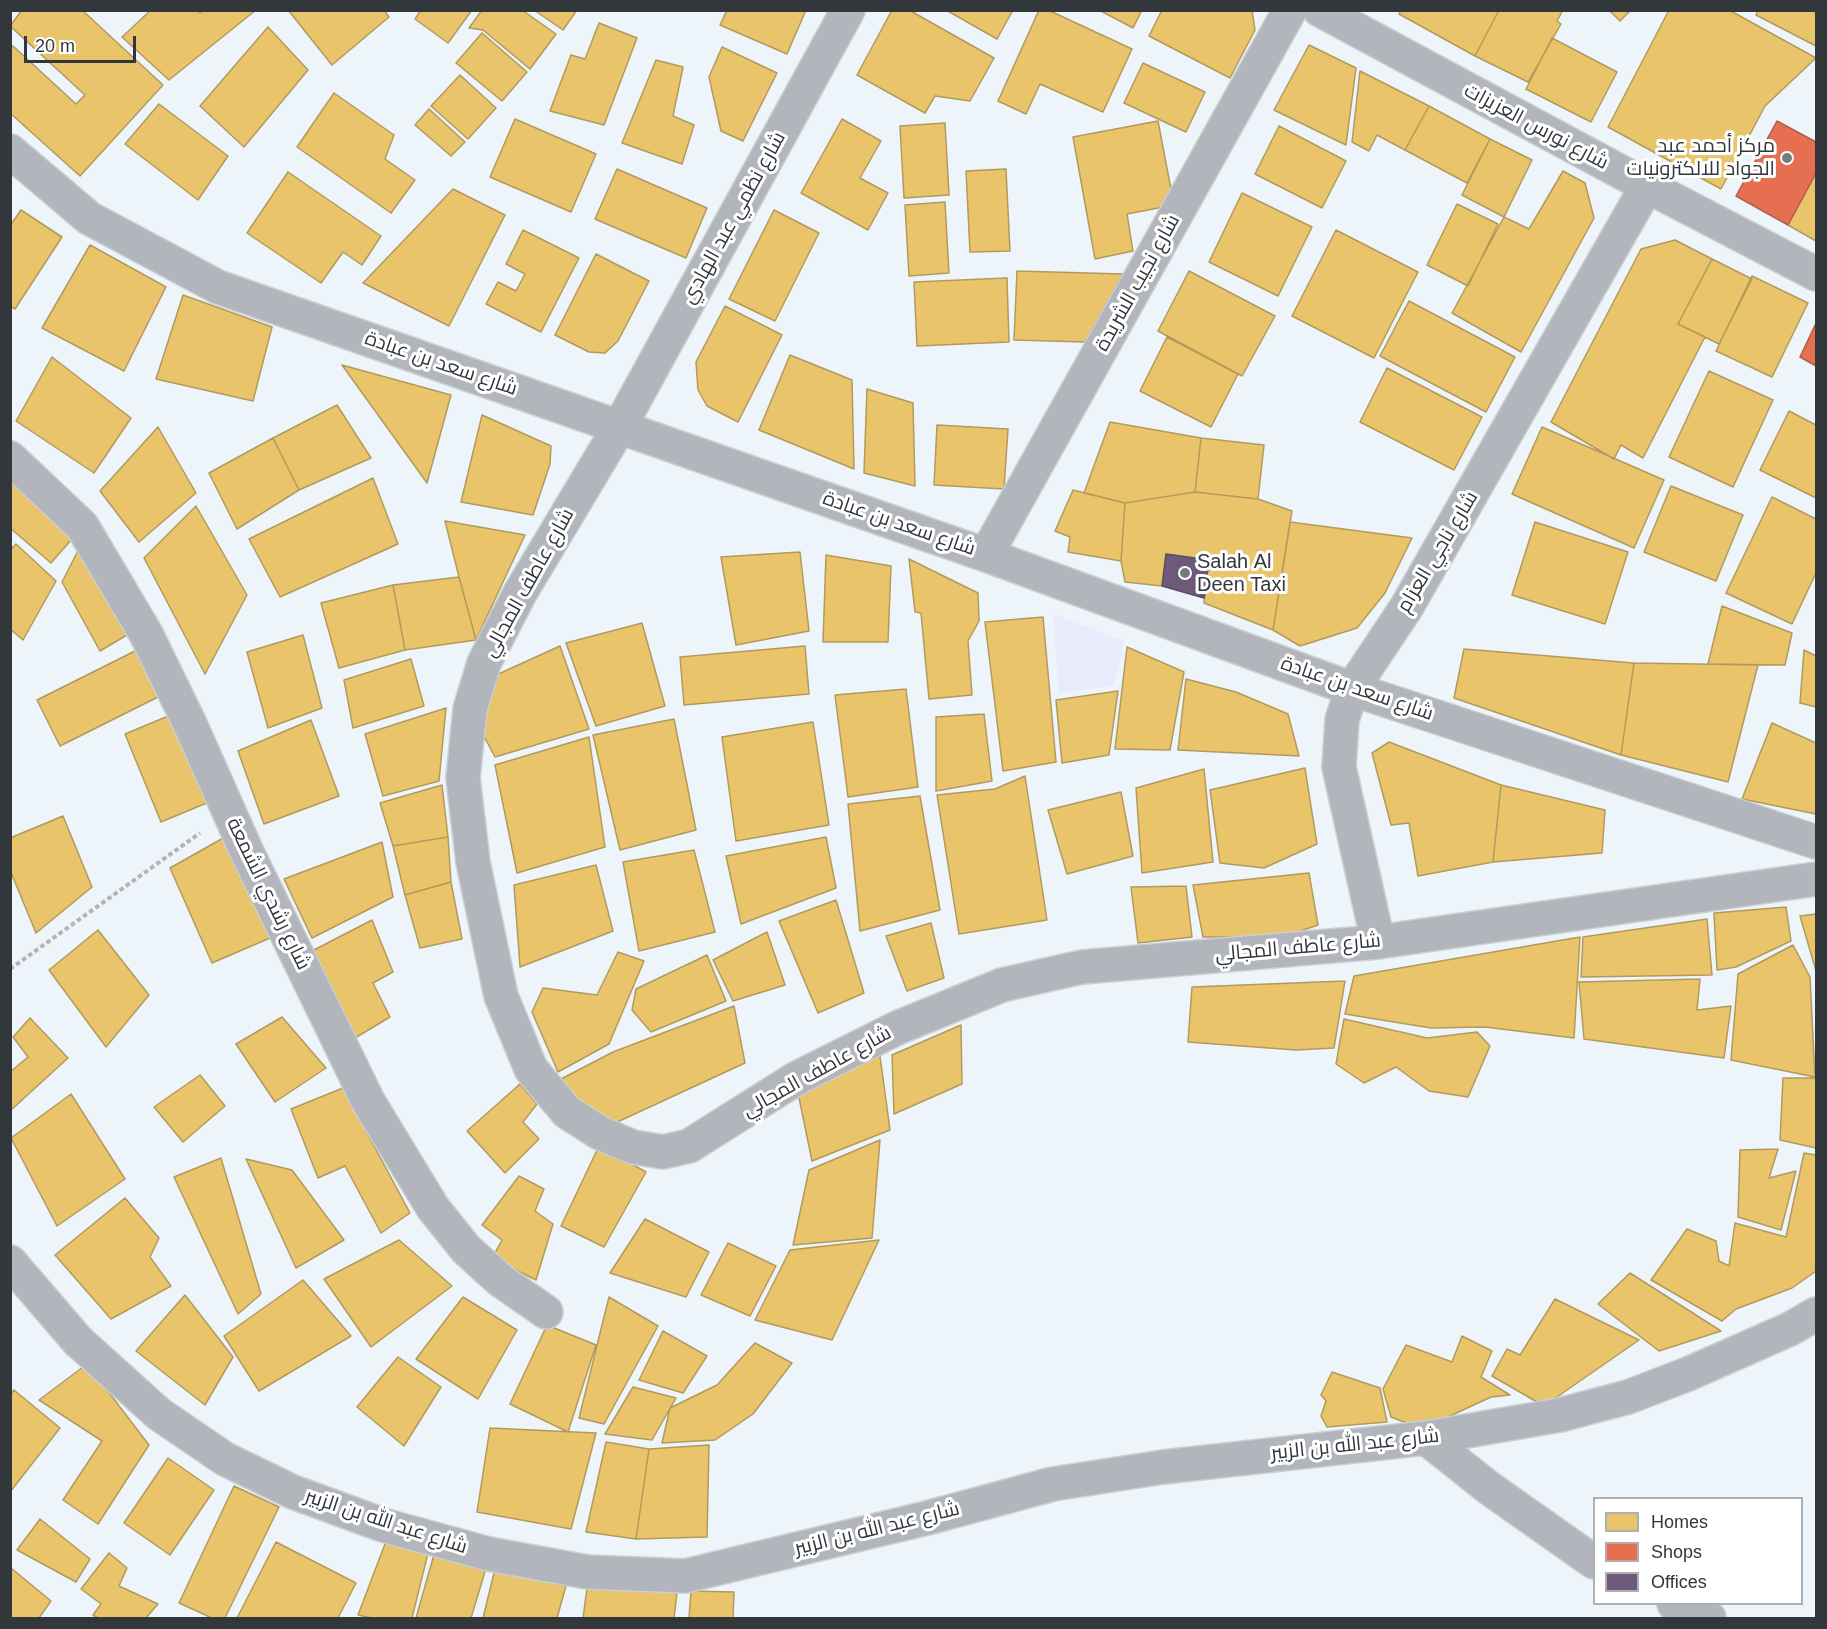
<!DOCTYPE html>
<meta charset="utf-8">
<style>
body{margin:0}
#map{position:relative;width:1827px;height:1629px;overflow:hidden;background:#eef5fa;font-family:Arial,sans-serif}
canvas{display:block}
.frame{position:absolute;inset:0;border:12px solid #32373b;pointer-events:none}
.legend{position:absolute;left:1593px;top:1497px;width:210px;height:108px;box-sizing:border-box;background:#fff;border:2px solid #adafb1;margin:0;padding:8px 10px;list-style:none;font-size:18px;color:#32373b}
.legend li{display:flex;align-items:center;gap:12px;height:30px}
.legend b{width:30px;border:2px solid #adafb1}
.scale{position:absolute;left:24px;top:36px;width:112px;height:27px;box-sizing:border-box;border:3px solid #32373b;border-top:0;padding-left:8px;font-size:18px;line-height:21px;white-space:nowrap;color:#32373b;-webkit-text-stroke:4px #fff;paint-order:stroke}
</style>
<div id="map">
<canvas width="1827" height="1629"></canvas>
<div class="frame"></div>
<ul class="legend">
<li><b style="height:16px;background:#e9c46a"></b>Homes</li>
<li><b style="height:16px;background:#e76f51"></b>Shops</li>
<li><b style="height:16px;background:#6d597a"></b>Offices</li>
</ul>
<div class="scale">20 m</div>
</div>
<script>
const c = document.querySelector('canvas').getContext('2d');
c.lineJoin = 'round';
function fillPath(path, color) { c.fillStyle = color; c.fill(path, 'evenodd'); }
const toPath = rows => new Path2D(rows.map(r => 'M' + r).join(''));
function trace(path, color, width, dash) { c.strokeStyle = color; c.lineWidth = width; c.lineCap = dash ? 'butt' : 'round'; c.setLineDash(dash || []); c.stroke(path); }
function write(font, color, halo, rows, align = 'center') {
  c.font = font + ' Arial,Cairo,sans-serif'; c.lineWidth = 6; c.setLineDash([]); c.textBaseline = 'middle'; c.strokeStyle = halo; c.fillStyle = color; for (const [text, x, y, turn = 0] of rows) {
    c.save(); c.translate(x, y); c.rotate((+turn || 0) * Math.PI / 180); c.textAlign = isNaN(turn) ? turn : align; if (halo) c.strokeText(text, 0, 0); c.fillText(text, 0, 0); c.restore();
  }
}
fillPath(toPath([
 [1053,614,1124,641,1114,686,1059,693]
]), '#e8ebfb');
const homes = toPath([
 [22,10,82,10,163,85,80,176,10,113,10,49,13,46,76,104,85,95,10,26,22,10],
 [151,10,197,10,200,13,203,10,256,10,169,80,122,37,151,10],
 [288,10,384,10,389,17,332,65,288,10],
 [421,10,472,10,448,43,415,19,421,10],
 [482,10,522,10,556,34,530,69,483,30,469,28,482,10],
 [534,10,577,10,563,30,534,10],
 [727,10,806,10,787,54,720,25,727,10],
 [892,10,909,10,994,58,970,101,935,96,925,113,857,75,892,10],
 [946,10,1013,10,997,39,946,10],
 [1039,10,1048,10,1132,49,1103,112,1040,84,1026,114,998,101,1039,10],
 [1099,10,1142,10,1133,28,1099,10],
 [1162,10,1252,10,1255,30,1230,78,1149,36,1162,10],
 [1401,10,1499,10,1475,56,1399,14,1401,10],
 [1499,10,1563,10,1557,21,1561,24,1528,82,1475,56,1499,10],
 [1609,10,1631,10,1620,21,1609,10],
 [1669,10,1729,10,1816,58,1765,106,1721,189,1608,127,1669,10],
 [1758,10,1816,10,1816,46,1756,15,1758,10],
 [599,23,637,38,604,125,550,111,571,55,585,59,599,23],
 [268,27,308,70,244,147,200,106,268,27],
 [482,33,527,72,502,101,456,63,482,33],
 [1552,38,1617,72,1591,122,1526,89,1552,38],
 [1309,45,1356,68,1346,145,1274,110,1309,45],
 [722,47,777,73,743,141,721,131,709,77,722,47],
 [656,60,683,67,673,116,694,125,682,164,622,143,656,60],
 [1143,63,1205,92,1186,132,1124,103,1143,63],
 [1360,71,1429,106,1405,150,1377,135,1369,151,1352,142,1360,71],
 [460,75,496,108,468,139,431,106,460,75],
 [334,93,394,135,385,159,415,180,391,213,297,147,334,93],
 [159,104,228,156,198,200,125,144,159,104],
 [1429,106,1490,139,1467,183,1405,150,1429,106],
 [429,109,465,142,451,156,415,125,429,109],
 [515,119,596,154,571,212,490,177,515,119],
 [842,119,881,141,860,178,888,193,868,230,801,193,842,119],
 [1158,121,1174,205,1127,214,1133,251,1095,259,1073,137,1158,121],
 [945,123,949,195,904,198,900,126,945,123],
 [1279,126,1346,161,1322,208,1255,174,1279,126],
 [1490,139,1532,160,1504,217,1462,195,1490,139],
 [617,169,707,208,686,258,595,219,617,169],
 [1006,169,1010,251,970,252,966,171,1006,169],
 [1563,171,1585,183,1594,218,1521,352,1452,313,1504,217,1529,229,1563,171],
 [288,172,381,236,362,265,343,252,321,283,247,233,288,172],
 [1816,173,1816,241,1788,225,1816,173],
 [453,189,505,215,449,326,363,283,453,189],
 [1242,193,1312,227,1278,296,1209,262,1242,193],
 [945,202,949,273,909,276,905,205,945,202],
 [1457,204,1498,224,1468,286,1427,265,1457,204],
 [21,210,62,237,15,309,10,306,10,226,21,210],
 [774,210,819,233,775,321,729,299,774,210],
 [523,230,579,258,541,332,486,304,498,282,516,291,525,274,506,264,523,230],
 [1336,230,1418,272,1374,358,1292,316,1336,230],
 [1675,240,1712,259,1678,324,1705,337,1643,458,1621,445,1614,459,1551,422,1641,249,1675,240],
 [90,245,166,287,124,371,42,328,90,245],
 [596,254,649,281,618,341,605,353,589,352,555,335,596,254],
 [1712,259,1752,279,1719,344,1678,324,1712,259],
 [1017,271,1123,274,1085,342,1014,340,1017,271],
 [1189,271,1275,316,1242,376,1158,331,1189,271],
 [1752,276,1808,303,1772,377,1716,351,1752,276],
 [1007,278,1009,342,917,346,914,282,1007,278],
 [183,295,272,327,253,401,156,379,183,295],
 [1409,301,1515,357,1486,412,1380,356,1409,301],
 [725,306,782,335,738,422,707,406,698,390,696,362,725,306],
 [1167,337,1238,374,1211,427,1140,391,1167,337],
 [790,355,852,380,854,469,759,430,790,355],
 [52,357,131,418,94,473,16,421,52,357],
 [342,365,451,395,427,483,342,365],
 [1387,368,1482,417,1454,470,1360,422,1387,368],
 [1709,371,1773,400,1733,487,1669,457,1709,371],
 [867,389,913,403,915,486,864,473,867,389],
 [337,405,371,458,299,490,273,438,337,405],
 [1789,411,1816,425,1816,498,1760,470,1789,411],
 [482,415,551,446,550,464,533,515,461,502,482,415],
 [1110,422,1201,438,1195,492,1125,503,1084,493,1110,422],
 [937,425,1008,429,1004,489,934,485,937,425],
 [158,427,196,493,139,542,100,491,158,427],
 [1542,427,1664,480,1634,548,1512,494,1542,427],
 [273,438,299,490,237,529,209,473,273,438],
 [1201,438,1264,445,1258,499,1195,492,1201,438],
 [10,470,79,531,51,563,10,528,10,470],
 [373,478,398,544,280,597,249,539,373,478],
 [1671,486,1743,515,1716,581,1644,552,1671,486],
 [1073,490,1125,503,1121,561,1068,552,1070,537,1055,531,1073,490],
 [1195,492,1258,499,1292,511,1273,630,1204,603,1209,560,1166,554,1162,586,1125,582,1121,561,1125,503,1195,492],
 [1772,497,1816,519,1816,573,1792,624,1726,593,1772,497],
 [196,506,247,595,205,674,144,558,196,506],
 [445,521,525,535,476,640,459,577,445,521],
 [1290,522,1412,538,1385,593,1357,628,1300,646,1273,630,1290,522],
 [1535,522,1628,552,1605,624,1512,595,1535,522],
 [83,541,132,632,100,651,62,582,83,541],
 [16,544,56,581,23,640,10,629,10,550,16,544],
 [800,552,809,631,736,645,721,557,800,552],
 [826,555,891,566,888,642,823,642,826,555],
 [909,559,978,593,979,621,968,641,972,695,929,699,921,613,915,612,909,559],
 [459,577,476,640,405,650,393,585,459,577],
 [393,585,405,650,339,668,321,603,393,585],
 [1722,606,1792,633,1785,665,1708,664,1722,606],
 [1043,617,1056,762,1003,771,985,622,1043,617],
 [642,623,665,706,596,726,566,643,642,623],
 [303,635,322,708,268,728,247,652,303,635],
 [560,646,589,729,495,757,478,725,494,676,560,646],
 [805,646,809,694,684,705,680,657,805,646],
 [1127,647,1184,672,1170,750,1115,749,1127,647],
 [1464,649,1634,663,1621,755,1454,698,1464,649],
 [137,650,160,696,60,746,37,700,137,650],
 [1804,650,1816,656,1816,707,1800,703,1804,650],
 [411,659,424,706,353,728,344,680,411,659],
 [1634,663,1758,665,1728,782,1621,755,1634,663],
 [1186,679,1236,692,1288,714,1299,756,1178,750,1186,679],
 [906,689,918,787,848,797,835,695,906,689],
 [1118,691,1109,755,1062,763,1056,700,1118,691],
 [446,708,439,781,383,796,365,734,446,708],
 [178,712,214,800,161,822,125,734,178,712],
 [984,714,992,781,936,791,936,717,984,714],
 [674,719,696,830,620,850,593,735,674,719],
 [311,720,339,796,264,824,238,751,311,720],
 [813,722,829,825,736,841,722,737,813,722],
 [1772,723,1816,743,1816,814,1742,799,1772,723],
 [589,737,605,847,517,873,495,765,589,737],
 [1389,742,1501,785,1493,862,1418,876,1409,823,1391,825,1372,753,1389,742],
 [1305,768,1317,844,1264,868,1220,863,1210,790,1305,768],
 [1204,769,1213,862,1142,873,1136,788,1204,769],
 [1025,776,1047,920,959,934,937,795,995,789,1025,776],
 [442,785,448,837,393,846,380,803,442,785],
 [1501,785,1605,810,1602,853,1493,862,1501,785],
 [1121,792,1133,856,1067,874,1048,810,1121,792],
 [920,796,940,910,860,931,848,804,920,796],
 [63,816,92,887,36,933,10,870,10,838,63,816],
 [225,837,270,938,212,963,170,868,225,837],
 [448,837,451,882,405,895,393,846,448,837],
 [826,837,836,888,741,924,726,856,826,837],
 [382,842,393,897,312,938,284,879,382,842],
 [694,850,715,932,639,951,623,862,694,850],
 [596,865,613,931,520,967,514,885,596,865],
 [1309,873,1318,925,1283,937,1203,937,1193,885,1309,873],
 [451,882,462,939,420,948,405,895,451,882],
 [1186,886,1192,937,1138,943,1131,887,1186,886],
 [836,900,864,993,818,1013,779,921,836,900],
 [1786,907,1791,941,1736,967,1717,970,1714,913,1786,907],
 [1816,914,1816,971,1800,916,1816,914],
 [1707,919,1712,975,1581,977,1583,937,1707,919],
 [372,920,393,972,373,983,390,1017,350,1041,310,952,372,920],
 [931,923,944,978,907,991,886,936,931,923],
 [98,930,149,995,106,1047,49,970,98,930],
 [767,932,785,985,733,1001,713,960,767,932],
 [1580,937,1574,1038,1485,1027,1431,1028,1345,1014,1354,976,1580,937],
 [1793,945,1810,977,1815,1077,1731,1060,1738,974,1793,945],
 [618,952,644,961,609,1044,558,1072,532,1012,543,988,597,995,618,952],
 [707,955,726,1001,651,1032,632,1010,636,989,707,955],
 [1700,979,1697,1010,1731,1006,1724,1058,1584,1039,1579,982,1700,979],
 [1345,981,1334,1048,1296,1050,1188,1042,1192,987,1345,981],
 [734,1006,745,1063,613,1124,571,1102,561,1079,613,1052,734,1006],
 [282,1017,326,1068,275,1102,236,1044,282,1017],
 [30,1018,68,1058,10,1111,10,1072,28,1057,13,1037,30,1018],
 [1344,1019,1427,1038,1477,1032,1490,1046,1468,1097,1429,1091,1396,1067,1364,1083,1336,1064,1344,1019],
 [961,1025,962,1084,894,1114,892,1055,961,1025],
 [880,1056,890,1130,812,1161,797,1088,880,1056],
 [200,1075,225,1106,183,1142,154,1107,200,1075],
 [1783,1078,1816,1078,1816,1148,1780,1140,1783,1078],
 [520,1084,537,1104,523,1122,539,1139,505,1173,467,1131,520,1084],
 [343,1088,410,1213,381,1233,345,1166,318,1178,291,1109,343,1088],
 [71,1094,125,1179,57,1226,11,1138,71,1094],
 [880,1140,872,1238,793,1245,809,1170,880,1140],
 [599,1146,646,1172,604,1247,561,1226,599,1146],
 [1778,1149,1769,1178,1796,1171,1781,1230,1738,1217,1740,1150,1778,1149],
 [1804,1153,1816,1155,1816,1271,1792,1288,1736,1309,1722,1321,1651,1280,1687,1229,1716,1241,1719,1261,1729,1266,1735,1223,1786,1237,1804,1153],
 [221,1158,261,1294,238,1314,174,1177,221,1158],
 [246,1159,292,1170,344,1240,296,1268,246,1159],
 [519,1176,544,1189,535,1211,553,1224,536,1280,492,1258,502,1240,482,1225,519,1176],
 [125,1198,159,1238,150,1257,171,1286,111,1319,55,1255,125,1198],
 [645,1219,709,1252,686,1297,610,1273,645,1219],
 [399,1240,452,1286,371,1347,324,1279,399,1240],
 [879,1240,832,1340,755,1320,790,1250,879,1240],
 [728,1243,776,1266,750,1316,701,1295,728,1243],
 [1630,1273,1721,1331,1659,1351,1598,1304,1630,1273],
 [303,1280,351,1336,259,1391,224,1336,303,1280],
 [185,1295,233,1357,205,1405,136,1351,185,1295],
 [463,1297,517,1330,478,1399,416,1359,463,1297],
 [609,1297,658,1326,604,1424,579,1418,609,1297],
 [1555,1299,1639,1340,1544,1406,1492,1376,1507,1349,1520,1355,1555,1299],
 [547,1325,596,1345,568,1432,510,1404,547,1325],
 [663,1331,707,1356,683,1393,639,1380,663,1331],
 [1462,1336,1492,1351,1481,1377,1510,1395,1491,1397,1422,1429,1391,1417,1383,1389,1406,1345,1452,1362,1462,1336],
 [755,1343,792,1363,753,1414,715,1440,662,1443,670,1408,717,1385,755,1343],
 [398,1357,441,1387,404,1446,357,1407,398,1357],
 [87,1364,149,1445,98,1524,63,1500,102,1441,39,1400,87,1364],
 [1332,1372,1380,1388,1387,1422,1327,1427,1321,1416,1326,1401,1321,1395,1332,1372],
 [633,1387,676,1398,652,1440,605,1434,633,1387],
 [14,1390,60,1428,10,1492,10,1395,14,1390],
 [490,1428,596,1433,571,1529,477,1512,490,1428],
 [606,1442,649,1449,636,1539,586,1532,606,1442],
 [709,1445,707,1537,636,1539,649,1449,709,1445],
 [168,1458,214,1490,170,1555,124,1523,168,1458],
 [234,1486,279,1507,225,1618,212,1618,179,1603,234,1486],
 [40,1519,90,1559,76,1582,17,1550,40,1519],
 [388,1536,429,1549,412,1618,372,1618,358,1615,388,1536],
 [276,1542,356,1583,338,1618,237,1618,276,1542],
 [435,1551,487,1565,471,1618,416,1618,435,1551],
 [109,1553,127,1568,119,1586,158,1604,146,1618,98,1618,93,1615,101,1604,81,1589,109,1553],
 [11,1568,51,1601,39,1618,10,1618,11,1568],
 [495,1569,566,1586,557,1618,483,1618,495,1569],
 [588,1581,677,1593,674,1618,583,1618,588,1581],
 [691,1591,734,1592,733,1618,689,1618,691,1591]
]);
fillPath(homes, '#e9c46a');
trace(homes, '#b29a5c', 1.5);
const shops = toPath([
 [1777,121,1816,142,1816,173,1788,225,1736,196,1777,121],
 [1816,323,1816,366,1800,357,1816,323]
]);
fillPath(shops, '#e76f51');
trace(shops, '#b15e4a', 1.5);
const offices = toPath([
 [1166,554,1209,560,1204,598,1162,586,1166,554]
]);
fillPath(offices, '#6d597a');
trace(offices, '#5b4f67', 1.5);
const street = toPath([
 [848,10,620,426,520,593,484,663,470,709,463,778,473,862,501,996,531,1069,567,1112,600,1133,633,1147,663,1152,689,1146,797,1078,897,1028,1002,985,1082,967,1378,942,1816,879],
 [1320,10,1647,186,1816,274],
 [10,151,89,218,218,287,986,555,1352,689,1816,842],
 [10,458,82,526,146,634,190,724,246,850,368,1101,433,1208,466,1249,500,1280,546,1312],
 [986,555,1290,10],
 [1378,942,1339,767,1342,720,1352,689,1406,608,1647,186],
 [10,1262,78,1341,159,1414,225,1459,293,1492,383,1525,489,1554,587,1572,685,1576,927,1518,1053,1484,1163,1467,1426,1438,1560,1415,1628,1397,1688,1374,1790,1329,1816,1314],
 [1426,1438,1489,1488,1594,1562],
 [1674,1604,1709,1618]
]);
trace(street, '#c9cfd3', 36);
trace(toPath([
 [10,969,200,833]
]), '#b0b4b9', 4, [4.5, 3]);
trace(street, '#b2b5bb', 33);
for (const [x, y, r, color] of [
 [1787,158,6,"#747a7e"],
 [1185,573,6,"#747a7e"]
]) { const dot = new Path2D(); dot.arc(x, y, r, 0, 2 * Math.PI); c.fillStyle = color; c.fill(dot); trace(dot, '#fff', 2); }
write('20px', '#32373b', '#fff', [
 ["شارع نورس العزيزات",1536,127,28],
 ["شارع نظمي عبد الهادي",734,218,-61],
 ["شارع نجيب الشريدة",1138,283,-61],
 ["شارع سعد بن عبادة",441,364,19],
 ["شارع سعد بن عبادة",899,524,19],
 ["شارع ناجي العزام",1438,552,-59],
 ["شارع عاطف المجالي",529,583,-61],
 ["شارع سعد بن عبادة",1357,689,19],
 ["شارع رشدي الشمعة",268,894,64],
 ["شارع عاطف المجالي",1298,948,-5],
 ["شارع عاطف المجالي",817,1072,-29],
 ["شارع عبد الله بن الزبير",1355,1445,-6],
 ["شارع عبد الله بن الزبير",386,1522,18],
 ["شارع عبد الله بن الزبير",877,1529,-14]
]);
write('20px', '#32373b', '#fff', [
 ["مركز أحمد عبد",1775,146],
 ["الجواد للالكترونيات",1775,169],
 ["Salah Al",1197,562,"left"],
 ["Deen Taxi",1197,585,"left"]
], 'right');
</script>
